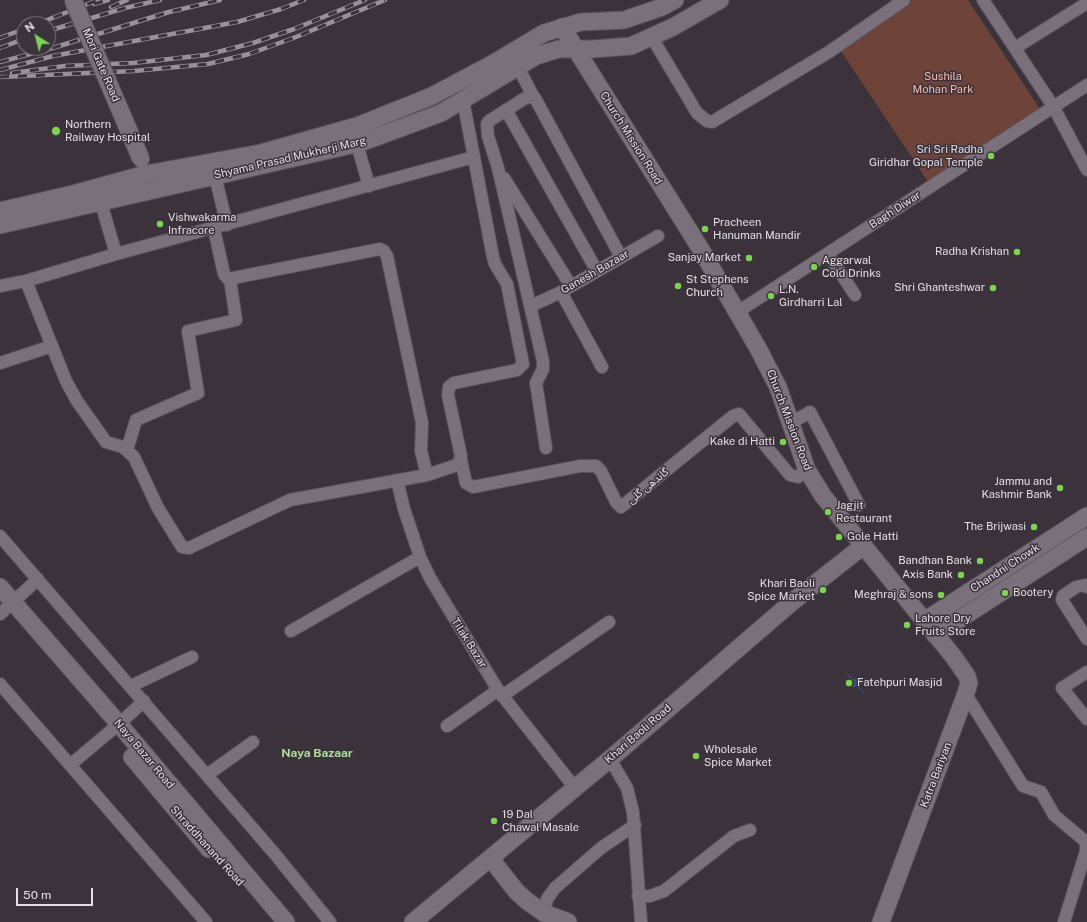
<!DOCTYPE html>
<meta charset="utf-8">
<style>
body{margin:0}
#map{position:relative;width:1087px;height:922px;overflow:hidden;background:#3b323c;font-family:"Public Sans",sans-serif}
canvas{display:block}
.north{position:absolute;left:16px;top:16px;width:40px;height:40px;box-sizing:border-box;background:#3b323c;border:1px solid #7f777f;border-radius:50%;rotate:324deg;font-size:11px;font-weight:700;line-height:16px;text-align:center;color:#e4dee4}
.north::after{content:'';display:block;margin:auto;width:14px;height:18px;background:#7dd154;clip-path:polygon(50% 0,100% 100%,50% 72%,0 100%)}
.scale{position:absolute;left:16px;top:888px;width:77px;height:18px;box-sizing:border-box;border:2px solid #e4dee4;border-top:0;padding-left:5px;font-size:12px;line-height:14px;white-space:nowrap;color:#e4dee4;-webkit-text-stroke:3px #3b323c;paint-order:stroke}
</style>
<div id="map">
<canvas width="1087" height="922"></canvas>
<div class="north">N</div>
<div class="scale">50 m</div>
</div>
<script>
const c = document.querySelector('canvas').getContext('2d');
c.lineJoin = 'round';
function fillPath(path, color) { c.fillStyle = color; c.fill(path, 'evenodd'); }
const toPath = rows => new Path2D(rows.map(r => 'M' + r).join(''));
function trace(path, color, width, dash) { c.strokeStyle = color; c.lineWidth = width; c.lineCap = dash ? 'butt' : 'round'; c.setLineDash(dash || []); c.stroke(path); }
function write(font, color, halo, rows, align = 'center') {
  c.font = font + ' "Public Sans","Noto Sans Arabic",sans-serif'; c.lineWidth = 3; c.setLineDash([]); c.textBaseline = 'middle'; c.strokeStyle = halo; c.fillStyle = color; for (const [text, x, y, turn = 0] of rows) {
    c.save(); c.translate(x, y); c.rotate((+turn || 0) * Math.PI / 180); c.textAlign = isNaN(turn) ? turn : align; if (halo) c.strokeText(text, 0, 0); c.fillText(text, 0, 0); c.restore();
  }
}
fillPath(toPath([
 [912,0,968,0,1040,109,929,183,839,48]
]), '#6e433a');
fillPath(toPath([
 [845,671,853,679,860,679,861,683,859,686,868,697,858,687,851,687,850,684,852,681]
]), '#375376');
const street = toPath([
 [983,0,1049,100],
 [651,36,697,113,707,121,712,122,829,52,904,0],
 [1015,48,1087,3],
 [518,67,533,96],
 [1053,106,1087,170],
 [506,110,597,271],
 [357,144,369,186],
 [215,176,227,225],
 [504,178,571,286],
 [101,203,116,254],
 [214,229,224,274,228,279,370,251,380,249,384,251,387,256,422,423,421,451,427,475],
 [828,254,855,295],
 [26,281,66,381,77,401,106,442,123,447,134,457,158,508,182,547,189,548,290,500,427,475,454,466,459,463,461,456,448,395,449,387,454,383,517,370,523,364,507,284,495,264,493,257,463,100],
 [0,286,26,281,116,254,474,157],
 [561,292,602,367],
 [531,306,561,292,658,236],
 [736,313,1087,85],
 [0,363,52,346],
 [791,423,810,412,859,505],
 [546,448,536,383,543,369,543,361,498,168,488,136,487,124,489,121,527,97,535,98,621,257],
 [127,450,136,420,198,393,188,331,236,320,230,279],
 [461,460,466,483,473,487,580,466,596,466,601,471,616,502,621,507,733,416,739,414,790,475,798,477,807,470],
 [397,480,404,509,420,557,430,578,498,690,575,788],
 [0,536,274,853,330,922],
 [1087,587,1085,585,1076,587,1063,596,1062,600,1087,639],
 [0,614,38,579],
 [291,631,420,557],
 [1087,672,1062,688,1087,719],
 [0,684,206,922],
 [131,686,192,657],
 [502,696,609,622],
 [965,696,970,701,1023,786,1041,792,1054,815,1086,842,1086,851,1064,922],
 [447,726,498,690],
 [610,759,627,788,633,812,641,922],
 [70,765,119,724,144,701],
 [207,775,253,742],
 [638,896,650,896,664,891,734,836,750,830],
 [544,913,547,899,555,888,601,848,635,825]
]);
const secondary = toPath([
 [562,27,700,248,759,350,778,387,807,470,823,496,953,656,967,676,969,683,965,696,881,922],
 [0,211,73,194,146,174,261,153,357,126,432,96,494,63,544,33,581,22,624,20,662,7,675,0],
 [0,225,360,143,441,113,536,56,559,49,593,49,631,46,673,27,720,0],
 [0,587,119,724,286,922],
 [924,621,1087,516],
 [935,635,1087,537],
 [132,757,209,849],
 [491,859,516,891,527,901,544,913,568,922],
 [413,922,610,759,792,602,863,546]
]);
trace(street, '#585159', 14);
trace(secondary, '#585159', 19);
trace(street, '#7a707b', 12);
trace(secondary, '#7a707b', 17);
const rail = toPath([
 [94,4,108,0],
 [111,7,127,0],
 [37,24,98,0],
 [48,31,125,8,160,0],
 [0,38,24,29],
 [0,48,24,39],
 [0,62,56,47,169,12,220,0],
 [0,70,53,56,237,22,281,9,304,0],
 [12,73,65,66,133,63,206,55,253,43,294,29,365,0],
 [0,77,134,71,208,64,249,54,296,37,385,0]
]);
trace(rail, '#999199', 4.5);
trace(rail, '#3b323c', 3, [9]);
const secondaryBridge = toPath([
 [73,0,141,159]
]);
trace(secondaryBridge, '#585159', 19, []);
trace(secondaryBridge, '#7a707b', 17);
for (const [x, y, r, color] of [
 [56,131,5,"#7dd154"],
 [991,156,4,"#7dd154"],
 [160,224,4,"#7dd154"],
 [705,229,4,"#7dd154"],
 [1017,252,4,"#7dd154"],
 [749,258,4,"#7dd154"],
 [814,267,4,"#7dd154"],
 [678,286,4,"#7dd154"],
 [993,288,4,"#7dd154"],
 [771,296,4,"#7dd154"],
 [783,442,4,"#7dd154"],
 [1060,488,4,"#7dd154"],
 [828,512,4,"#7dd154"],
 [1034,527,4,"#7dd154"],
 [839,537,4,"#7dd154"],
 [980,561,4,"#7dd154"],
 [961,575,4,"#7dd154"],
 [823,590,4,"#7dd154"],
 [1005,593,4,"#7dd154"],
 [941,595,4,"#7dd154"],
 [907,625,4,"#7dd154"],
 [849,683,4,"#7dd154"],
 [696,756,4,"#7dd154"],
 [494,821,4,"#7dd154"]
]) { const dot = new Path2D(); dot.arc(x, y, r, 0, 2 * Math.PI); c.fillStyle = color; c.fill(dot); trace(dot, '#3b323c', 1.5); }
write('11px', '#e4dee4', '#3b323c', [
 ["Mori Gate Road",101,65,67],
 ["Church Mission Road",631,138,58],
 ["Shyama Prasad Mukherji Marg",290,158,-13],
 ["Bagh Diwar",895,210,-33],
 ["Ganesh Bazaar",595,272,-30],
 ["Church Mission Road",789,420,69],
 ["گاندھی گلی",648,486,-39],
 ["Chandni Chowk",1005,568,-33],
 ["Tilak Bazar",469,643,58],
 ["Khari Baoli Road",638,734,-41],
 ["Naya Bazar Road",144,754,50],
 ["Katra Bariyan",936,775,-69],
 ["Shraddhanand Road",207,846,48]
]);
write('11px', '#fbbaac', '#3b323c', [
 ["Sushila",943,77],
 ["Mohan Park",943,90]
]);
write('11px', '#e4dee4', '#3b323c', [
 ["Northern",65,125],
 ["Railway Hospital",65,138],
 ["Sri Sri Radha",983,150,"right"],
 ["Giridhar Gopal Temple",983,163,"right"],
 ["Vishwakarma",168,218],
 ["Infracore",168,231],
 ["Pracheen",713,223],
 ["Hanuman Mandir",713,236],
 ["Radha Krishan",1009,252,"right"],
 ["Sanjay Market",741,258,"right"],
 ["Aggarwal",822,261],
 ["Cold Drinks",822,274],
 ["St Stephens",686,280],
 ["Church",686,293],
 ["Shri Ghanteshwar",985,288,"right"],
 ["L.N.",779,290],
 ["Girdharri Lal",779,303],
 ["Kake di Hatti",775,442,"right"],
 ["Jammu and",1052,482,"right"],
 ["Kashmir Bank",1052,495,"right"],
 ["Jagjit",836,506],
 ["Restaurant",836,519],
 ["The Brijwasi",1026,527,"right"],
 ["Gole Hatti",847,537],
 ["Bandhan Bank",972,561,"right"],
 ["Axis Bank",953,575,"right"],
 ["Khari Baoli",815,584,"right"],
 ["Spice Market",815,597,"right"],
 ["Bootery",1013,593],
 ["Meghraj & sons",933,595,"right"],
 ["Lahore Dry",915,619],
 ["Fruits Store",915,632],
 ["Fatehpuri Masjid",857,683],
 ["Wholesale",704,750],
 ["Spice Market",704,763],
 ["19 Dal",502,815],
 ["Chawal Masale",502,828]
], 'left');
write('bold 12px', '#aedc9b', '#3b323c', [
 ["Naya Bazaar",317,753]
]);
</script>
